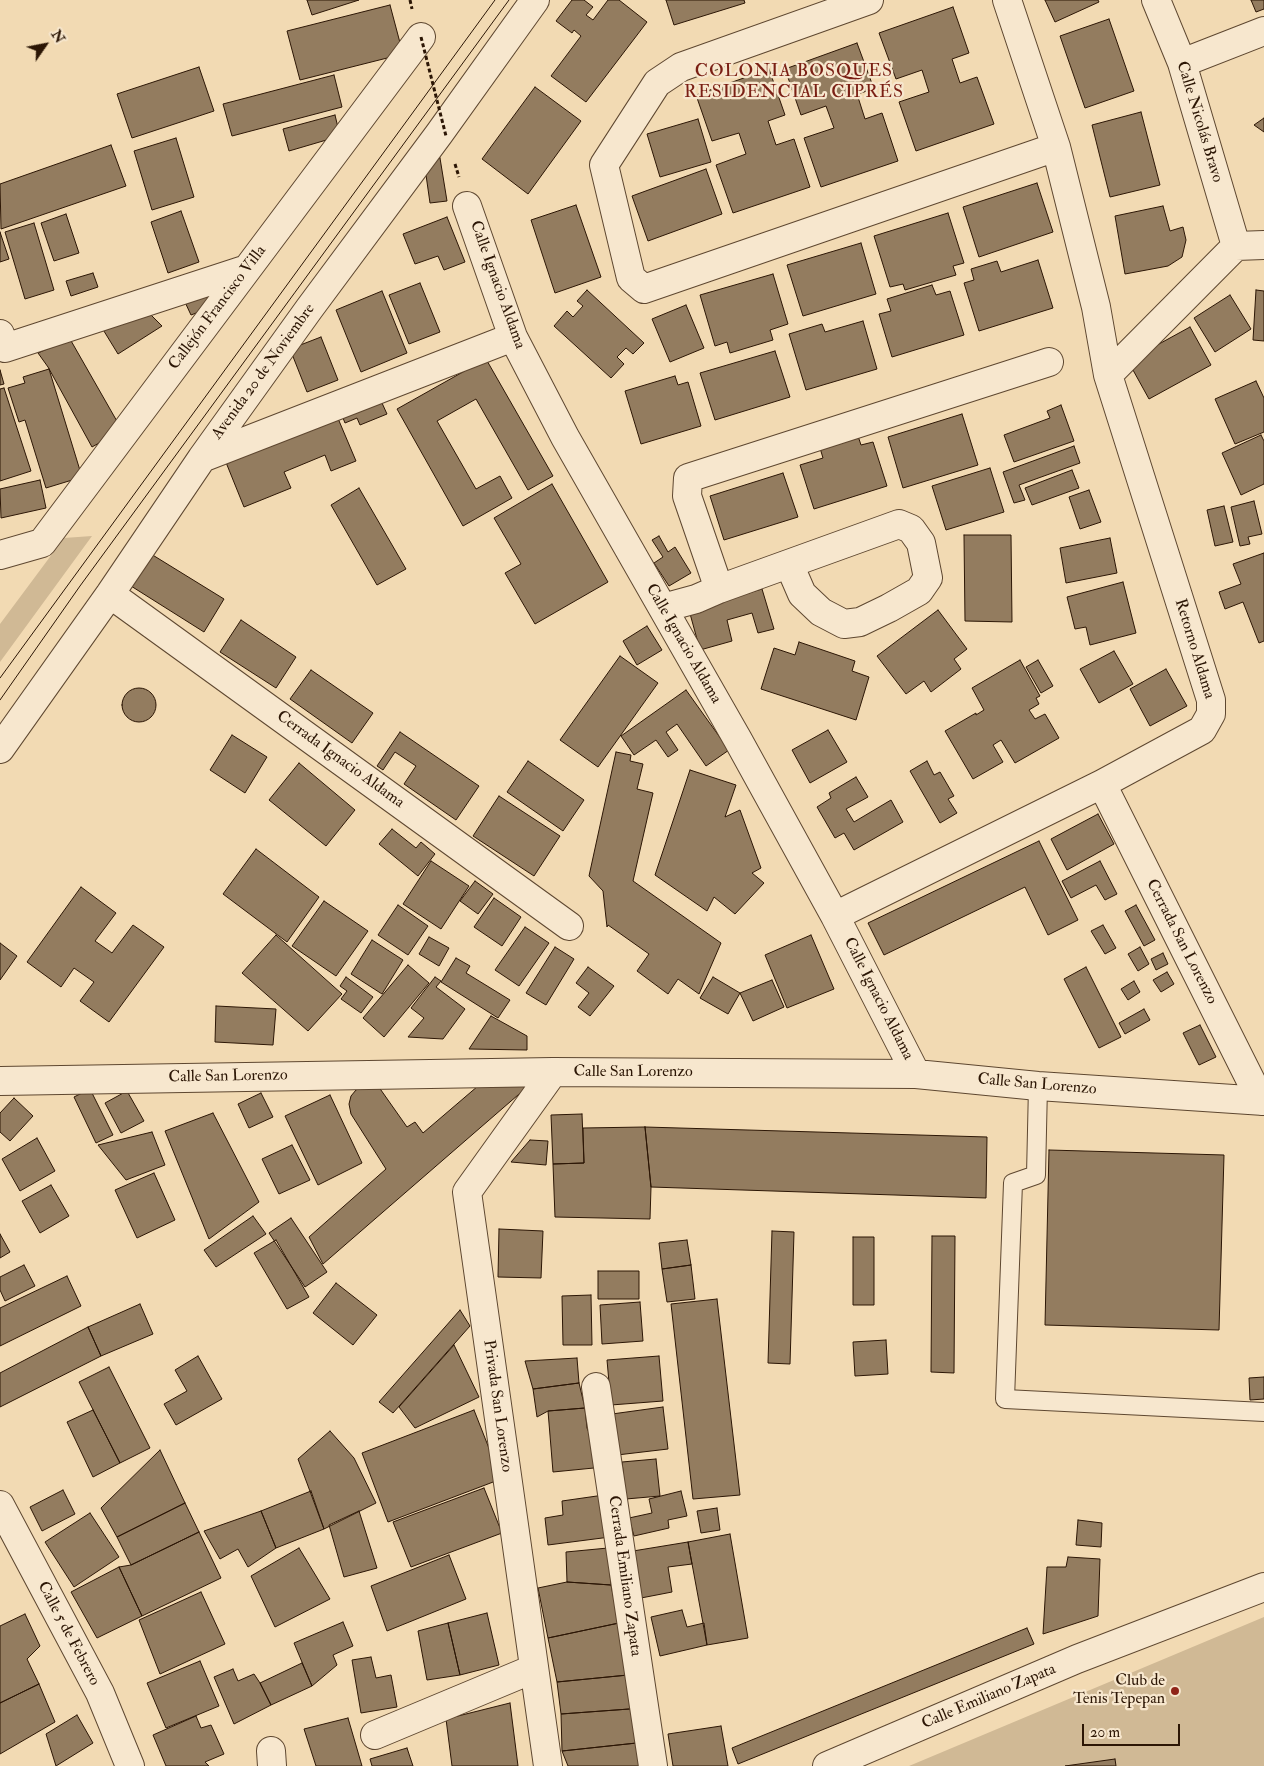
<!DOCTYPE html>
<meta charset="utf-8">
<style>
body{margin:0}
#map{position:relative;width:1264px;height:1766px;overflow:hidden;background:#f2dab3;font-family:"IM FELL Double Pica",serif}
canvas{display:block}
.north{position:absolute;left:20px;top:20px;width:50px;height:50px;-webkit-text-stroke:4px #f7e7ce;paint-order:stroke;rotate:57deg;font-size:14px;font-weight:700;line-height:20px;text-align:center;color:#2c1605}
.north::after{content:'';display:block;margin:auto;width:18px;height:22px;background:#2c1605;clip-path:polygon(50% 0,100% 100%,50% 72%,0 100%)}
.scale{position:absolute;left:1082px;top:1724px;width:98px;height:22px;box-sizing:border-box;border:2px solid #2c1605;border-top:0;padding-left:6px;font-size:15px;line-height:18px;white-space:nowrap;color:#2c1605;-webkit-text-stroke:4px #f7e7ce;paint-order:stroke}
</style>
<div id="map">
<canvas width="1264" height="1766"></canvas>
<div class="north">N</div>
<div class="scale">20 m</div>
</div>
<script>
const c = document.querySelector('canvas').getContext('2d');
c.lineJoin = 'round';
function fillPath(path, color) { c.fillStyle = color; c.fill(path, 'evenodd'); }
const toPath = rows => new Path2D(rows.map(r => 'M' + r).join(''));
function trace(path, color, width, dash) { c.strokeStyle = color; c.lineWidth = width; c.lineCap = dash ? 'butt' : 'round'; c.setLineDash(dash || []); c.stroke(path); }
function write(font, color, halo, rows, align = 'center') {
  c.font = font + ' "IM FELL Double Pica",serif'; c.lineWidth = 4.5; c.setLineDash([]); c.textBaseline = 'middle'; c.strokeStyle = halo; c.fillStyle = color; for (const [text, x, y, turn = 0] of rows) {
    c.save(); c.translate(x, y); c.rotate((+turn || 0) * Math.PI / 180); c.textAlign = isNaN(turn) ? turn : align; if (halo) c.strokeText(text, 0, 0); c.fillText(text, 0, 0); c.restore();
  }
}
fillPath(toPath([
 [92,536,0,662,0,624,64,538],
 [1264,1617,1264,1766,909,1766]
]), '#d0b995');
const building = toPath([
 [307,0,359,0,312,15,307,0],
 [572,0,584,0,593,7,586,15,593,20,608,0,619,0,647,22,586,102,551,76,581,36,574,30,572,33,556,21,572,0],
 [666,0,744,0,745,3,674,25,666,0],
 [1045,0,1098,0,1099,2,1055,22,1045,0],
 [1251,0,1264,0,1264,9,1256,12,1251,0],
 [390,5,403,54,300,80,287,31,390,5],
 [953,7,969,53,952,59,960,83,977,77,994,124,916,151,899,102,929,92,922,70,896,79,879,33,953,7],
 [1109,19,1134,91,1085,108,1060,36,1109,19],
 [857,43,874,89,857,94,865,119,882,113,898,161,821,187,804,138,834,128,826,106,801,115,785,69,857,43],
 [199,67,214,111,132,138,117,94,199,67],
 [769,69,785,115,768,121,776,145,794,139,810,187,733,213,716,165,746,154,739,133,712,141,696,95,769,69],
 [334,75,342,107,232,136,223,104,334,75],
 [535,87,581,121,528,194,482,159,535,87],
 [1141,112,1160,185,1110,197,1092,125,1141,112],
 [335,115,340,136,289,151,283,129,335,115],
 [1264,118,1264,132,1254,125,1264,118],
 [698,119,711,162,660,177,647,134,698,119],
 [176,138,194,197,152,210,134,151,176,138],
 [111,145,126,186,1,229,0,184,111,145],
 [440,158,447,201,430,203,424,161,440,158],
 [706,169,722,214,648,241,632,196,706,169],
 [1037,183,1053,232,979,257,963,207,1037,183],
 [576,205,601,277,555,293,531,220,576,205],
 [1163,206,1170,231,1183,227,1186,240,1182,257,1168,266,1125,274,1115,216,1163,206],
 [181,211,199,262,168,273,151,222,181,211],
 [948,213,964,263,953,266,956,275,905,290,903,284,890,287,874,236,948,213],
 [66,214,79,253,54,261,41,223,66,214],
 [447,217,465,262,444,270,438,256,415,264,403,234,447,217],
 [34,223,54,290,25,299,5,232,34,223],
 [0,232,9,259,0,262,0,232],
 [861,243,876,294,803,316,787,265,861,243],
 [1038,260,1053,308,979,331,964,283,974,280,971,269,997,261,1001,272,1038,260],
 [93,273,98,287,71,296,66,281,93,273],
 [773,274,788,324,770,330,773,340,730,353,727,342,715,346,700,295,773,274],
 [420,283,440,332,409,344,389,295,420,283],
 [932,285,936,295,950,291,964,335,892,357,879,314,891,311,887,299,932,285],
 [211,287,222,303,191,315,184,300,211,287],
 [587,290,644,343,633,354,626,348,617,357,624,364,611,378,554,326,567,311,573,317,583,306,577,301,587,290],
 [1256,290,1264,291,1264,341,1253,340,1256,290],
 [382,291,407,353,361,372,336,310,382,291],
 [1230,295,1251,329,1215,352,1194,318,1230,295],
 [686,305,704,348,670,362,652,319,686,305],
 [151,315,162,326,118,354,99,323,151,315],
 [863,321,877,369,806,390,789,334,822,324,825,332,863,321],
 [1190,327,1211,365,1149,399,1128,361,1190,327],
 [321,337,338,380,307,392,290,349,321,337],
 [70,339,122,430,92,447,48,367,38,353,70,339],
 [775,351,790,397,715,420,700,373,775,351],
 [486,359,553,476,528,490,476,399,437,421,476,489,500,476,512,498,463,526,397,409,486,359],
 [49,369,82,477,46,488,25,420,19,422,8,388,25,383,23,377,49,369],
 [0,370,4,384,0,385,0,370],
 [675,376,678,385,688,382,701,426,641,444,625,391,675,376],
 [1256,381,1264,398,1264,432,1235,444,1215,399,1256,381],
 [4,388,31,471,0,481,0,389,4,388],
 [377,392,387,414,360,425,357,418,345,423,339,408,377,392],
 [1061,405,1074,441,1014,462,1004,435,1050,418,1047,411,1061,405],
 [334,409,356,461,331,471,325,455,284,472,291,488,244,507,223,455,334,409],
 [962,414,978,465,903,488,888,437,962,414],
 [1261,435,1264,441,1264,484,1241,495,1222,453,1261,435],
 [858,436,861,445,873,442,887,486,814,509,800,465,823,458,820,448,858,436],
 [1074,446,1080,463,1019,485,1025,500,1014,503,1003,472,1074,446],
 [990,468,1004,512,946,530,932,486,990,468],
 [1072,470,1079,488,1032,505,1025,488,1072,470],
 [783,473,798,517,724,540,710,496,783,473],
 [40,480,46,508,1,518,0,489,40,480],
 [552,484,608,582,535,624,505,573,521,564,494,518,552,484],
 [359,488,406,569,377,585,331,505,359,488],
 [1089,490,1101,522,1080,529,1069,497,1089,490],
 [1254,501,1262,534,1248,537,1250,544,1240,546,1231,507,1254,501],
 [1224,506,1233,542,1215,546,1207,510,1224,506],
 [964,535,1011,535,1012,622,965,621,964,535],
 [659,536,668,552,675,547,691,573,669,586,654,563,663,557,652,540,659,536],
 [1110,538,1117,573,1066,583,1060,548,1110,538],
 [1264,553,1264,641,1259,643,1243,602,1225,609,1219,592,1241,584,1233,564,1264,553],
 [151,554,224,599,204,632,131,586,151,554],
 [1123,582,1136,633,1090,645,1086,627,1075,629,1067,597,1123,582],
 [762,589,774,629,758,633,752,613,727,620,732,641,700,650,689,610,762,589],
 [938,610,967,649,954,659,961,669,931,692,924,681,906,694,877,656,938,610],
 [241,620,296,657,276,688,220,652,241,620],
 [647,626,662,650,637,665,623,641,647,626],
 [799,642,855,661,852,671,869,677,856,720,761,689,774,648,795,655,799,642],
 [1114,651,1133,684,1099,703,1080,669,1114,651],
 [620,656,658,683,598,767,560,740,620,656],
 [1020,660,1040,696,1036,698,1039,704,1029,710,1035,719,1045,714,1059,738,1015,763,1001,740,993,745,1003,762,973,779,945,731,976,713,976,715,984,710,972,688,1020,660],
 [1038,660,1053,686,1041,693,1026,667,1038,660],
 [1166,669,1187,706,1150,726,1130,689,1166,669],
 [311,670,373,713,352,743,290,699,311,670],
 '122 705a17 17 0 1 1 34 0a17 17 0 1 1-34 0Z',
 [686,690,729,750,706,766,677,724,666,732,678,750,668,757,656,740,634,755,621,736,686,690],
 [828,730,847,762,810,783,792,750,828,730],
 [400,732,479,786,456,820,404,784,416,766,395,752,383,770,377,766,400,732],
 [232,735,267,757,245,793,210,770,232,735],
 [616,752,631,755,630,761,643,764,637,789,653,793,633,881,721,943,699,994,678,979,668,994,637,971,649,954,608,925,607,927,603,891,589,876,616,752],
 [528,761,584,800,563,831,507,792,528,761],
 [927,761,934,775,940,772,954,796,948,799,957,813,940,823,910,771,927,761],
 [299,763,355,810,326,846,269,800,299,763],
 [690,770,736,785,725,817,740,810,761,868,752,873,764,883,735,914,714,897,707,911,655,875,690,770],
 [856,777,868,797,846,809,854,822,891,800,903,822,854,850,844,833,835,838,817,807,831,798,829,793,856,777],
 [499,796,560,836,534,876,473,836,499,796],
 [1098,814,1114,844,1067,870,1051,839,1098,814],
 [392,829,416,848,421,842,435,854,418,876,379,844,392,829],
 [1039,841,1078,920,1048,935,1025,887,884,955,868,923,1039,841],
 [256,849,319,897,287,942,223,894,256,849],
 [431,861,469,886,441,929,403,904,431,861],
 [1100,861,1117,894,1105,900,1096,885,1071,898,1062,881,1100,861],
 [475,881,493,894,478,914,460,901,475,881],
 [81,887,116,913,95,941,112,953,133,925,164,947,109,1022,80,1001,94,982,74,968,61,987,27,962,81,887],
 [494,898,521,917,502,946,474,927,494,898],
 [324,901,368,931,336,976,292,946,324,901],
 [398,905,428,926,408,955,378,935,398,905],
 [1136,905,1155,940,1144,946,1125,911,1136,905],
 [1103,925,1116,948,1105,954,1091,931,1103,925],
 [525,927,549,943,519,986,495,970,525,927],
 [276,935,342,994,308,1031,242,973,276,935],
 [811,935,834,989,787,1008,765,955,811,935],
 [429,937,449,948,439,966,419,954,429,937],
 [372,940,403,960,382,994,351,974,372,940],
 [0,943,17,956,0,980,0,943],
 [555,947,574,959,546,1005,526,993,555,947],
 [1140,947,1149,964,1138,971,1128,954,1140,947],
 [1163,953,1168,964,1156,970,1151,959,1163,953],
 [456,958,470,966,466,973,510,1000,498,1018,441,982,456,958],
 [408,965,429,983,384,1037,363,1018,408,965],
 [588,967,614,986,590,1016,578,1007,589,993,576,983,588,967],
 [1086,967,1121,1037,1099,1048,1064,979,1086,967],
 [1167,972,1174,984,1161,992,1153,980,1167,972],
 [346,977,373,997,361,1013,341,999,347,991,340,986,346,977],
 [435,977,441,981,436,987,465,1009,443,1039,408,1037,424,1018,411,1008,435,977],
 [713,977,740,993,728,1014,700,998,713,977],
 [772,980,784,1007,753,1021,740,993,772,980],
 [1134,981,1140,992,1128,1000,1121,989,1134,981],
 [216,1006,276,1009,273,1045,215,1042,216,1006],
 [1144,1009,1150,1020,1125,1034,1119,1023,1144,1009],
 [491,1016,527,1036,527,1050,469,1049,491,1016],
 [1200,1025,1216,1057,1199,1065,1183,1033,1200,1025],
 [485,1080,533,1082,323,1264,309,1237,386,1169,351,1114,349,1104,351,1096,356,1090,366,1083,376,1083,407,1127,415,1122,423,1133,485,1080],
 [90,1089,113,1135,96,1143,74,1097,90,1089],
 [127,1091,144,1121,121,1133,105,1103,127,1091],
 [261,1093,273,1117,249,1128,238,1104,261,1093],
 [330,1095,362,1163,318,1185,285,1116,330,1095],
 [14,1098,33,1116,10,1141,0,1132,0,1113,14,1098],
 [213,1113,259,1202,209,1239,165,1131,213,1113],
 [582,1114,584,1163,553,1164,551,1115,582,1114],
 [645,1127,987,1137,986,1198,651,1187,645,1127],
 [645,1127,651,1187,650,1219,555,1217,553,1164,584,1163,583,1128,645,1127],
 [152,1132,165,1165,126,1180,98,1145,152,1132],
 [37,1138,55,1171,20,1191,2,1159,37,1138],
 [530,1140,548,1141,546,1165,511,1162,530,1140],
 [292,1145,310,1180,279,1194,262,1159,292,1145],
 [1049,1150,1224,1155,1219,1330,1045,1325,1049,1150],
 [154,1173,175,1220,137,1238,115,1190,154,1173],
 [51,1185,69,1216,40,1233,22,1201,51,1185],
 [253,1216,266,1234,216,1267,204,1250,253,1216],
 [291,1218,327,1272,305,1287,269,1233,291,1218],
 [499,1229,543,1231,541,1278,498,1277,499,1229],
 [772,1231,794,1232,790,1364,768,1363,772,1231],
 [0,1234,10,1252,0,1258,0,1234],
 [932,1236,955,1236,954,1373,931,1372,932,1236],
 [853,1237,874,1237,874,1305,853,1305,853,1237],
 [276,1240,309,1297,287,1309,254,1253,276,1240],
 [687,1240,691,1265,662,1269,659,1243,687,1240],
 [24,1265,35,1286,5,1301,0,1290,0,1277,24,1265],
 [691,1265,695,1299,667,1302,662,1269,691,1265],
 [598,1271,639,1271,639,1299,598,1299,598,1271],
 [67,1276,81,1306,0,1346,0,1308,67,1276],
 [336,1283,377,1315,353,1345,313,1313,336,1283],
 [591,1295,592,1345,563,1345,562,1296,591,1295],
 [717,1299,740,1495,693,1499,671,1304,717,1299],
 [640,1302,643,1341,602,1344,600,1305,640,1302],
 [140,1304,153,1334,101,1356,88,1327,140,1304],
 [460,1310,470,1326,393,1413,379,1402,460,1310],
 [88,1327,101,1356,0,1407,0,1373,88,1327],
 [886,1340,888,1374,855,1376,853,1342,886,1340],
 [454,1345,479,1397,415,1428,399,1407,454,1345],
 [198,1356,222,1399,176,1425,164,1404,187,1391,175,1370,198,1356],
 [659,1356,663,1401,611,1405,607,1360,659,1356],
 [577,1358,579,1383,533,1389,525,1361,577,1358],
 [109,1367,150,1448,120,1463,79,1382,109,1367],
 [1264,1377,1264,1399,1250,1400,1249,1378,1264,1377],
 [579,1383,585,1408,548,1411,537,1417,533,1389,579,1383],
 [663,1407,668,1449,617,1455,612,1414,663,1407],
 [585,1408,587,1428,604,1467,553,1472,548,1411,585,1408],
 [93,1410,120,1463,93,1477,67,1422,93,1410],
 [474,1410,501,1479,388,1522,362,1453,474,1410],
 [330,1431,354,1458,376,1503,324,1529,298,1459,330,1431],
 [160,1450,185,1503,117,1537,101,1508,160,1450],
 [656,1459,660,1496,626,1499,622,1462,656,1459],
 [484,1488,502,1533,411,1567,393,1522,484,1488],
 [63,1490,75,1514,42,1531,30,1507,63,1490],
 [311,1491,324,1529,276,1548,261,1511,311,1491],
 [681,1491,687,1516,668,1520,669,1528,634,1536,629,1518,652,1513,649,1499,681,1491],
 [604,1495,610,1537,548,1545,545,1518,563,1515,562,1501,604,1495],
 [185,1503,199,1532,131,1565,117,1537,185,1503],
 [717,1508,720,1530,701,1533,697,1511,717,1508],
 [261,1511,276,1548,248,1567,238,1549,220,1559,204,1531,261,1511],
 [359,1511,377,1568,344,1577,329,1525,359,1511],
 [90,1513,119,1557,74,1587,45,1542,90,1513],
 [1078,1520,1102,1523,1101,1547,1076,1545,1078,1520],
 [199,1532,221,1578,142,1616,119,1567,131,1565,199,1532],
 [730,1534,748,1638,707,1645,688,1542,730,1534],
 [688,1542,692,1564,668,1567,672,1592,641,1598,633,1551,688,1542],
 [299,1548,330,1599,275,1627,251,1576,299,1548],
 [608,1548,611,1585,567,1582,566,1552,608,1548],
 [449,1555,466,1599,387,1631,371,1586,449,1555],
 [1068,1557,1100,1559,1098,1616,1043,1634,1047,1567,1066,1567,1068,1557],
 [119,1567,142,1616,97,1638,71,1592,119,1567],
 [567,1582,611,1585,619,1623,548,1638,538,1588,567,1582],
 [201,1592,225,1644,160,1674,139,1620,201,1592],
 [682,1610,687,1627,704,1623,707,1645,660,1656,651,1617,682,1610],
 [487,1613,499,1665,460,1675,448,1623,487,1613],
 [25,1614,40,1646,27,1659,39,1684,0,1703,0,1626,25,1614],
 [343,1622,353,1646,333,1655,337,1665,312,1686,294,1643,343,1622],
 [448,1623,460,1675,427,1680,418,1631,448,1623],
 [619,1623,628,1675,557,1682,548,1638,619,1623],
 [1027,1628,1034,1644,738,1764,732,1748,1027,1628],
 [371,1657,376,1678,391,1675,397,1707,361,1713,352,1660,371,1657],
 [200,1661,219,1706,166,1728,147,1683,200,1661],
 [302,1663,312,1686,271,1705,260,1683,302,1663],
 [233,1669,238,1681,254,1674,260,1683,271,1705,234,1724,214,1677,233,1669],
 [628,1675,643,1708,561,1714,557,1682,628,1675],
 [39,1684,55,1722,0,1754,0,1703,39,1684],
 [510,1703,518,1766,452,1766,446,1719,510,1703],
 [643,1708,646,1742,562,1751,561,1714,643,1708],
 [77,1715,93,1743,56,1766,46,1734,77,1715],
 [196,1716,201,1728,211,1725,224,1754,205,1762,209,1766,166,1766,153,1735,196,1716],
 [348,1718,362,1766,316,1766,304,1729,348,1718],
 [721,1726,728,1766,673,1766,668,1734,721,1726],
 [646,1742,649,1766,568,1766,562,1751,646,1742],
 [407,1748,413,1766,372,1766,370,1759,407,1748],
 [1115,1759,1116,1766,1065,1766,1115,1759]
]);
fillPath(building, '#937c5f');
trace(building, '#2c1605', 1);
const lane = toPath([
 [1038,1086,1036,1175,1013,1183,1005,1399,1264,1412]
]);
const street = toPath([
 [869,0,681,67,657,83,604,165,631,278,644,289,1056,147],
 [1007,0,1056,147,1096,307,1108,375],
 [1156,0,1182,63,1236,246],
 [1182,63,1264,31],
 [467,206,513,337,565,437,738,740,835,916,916,1074],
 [0,334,5,348,247,269],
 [202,458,513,337],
 [0,555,42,543,421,37],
 [719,589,687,496,688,478,1049,362],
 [110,594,569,926],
 [663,608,696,599,719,589,899,524,911,529,921,543,928,578,919,591,889,608,860,622,844,624,821,612,802,594,789,564],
 [0,749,110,594,202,458,309,309,439,134,535,0],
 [1102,784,1261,1101],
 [835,916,1102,784,1202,730,1211,714,1211,700,1108,375,1236,246,1264,245],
 [0,1081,553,1072,916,1074,1038,1086,1264,1101],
 [596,1387,653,1766],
 [0,1505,100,1693,130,1766],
 [375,1735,533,1669],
 [271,1751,272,1766],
 [548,1766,467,1192,553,1072],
 [827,1766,1077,1659,1264,1587]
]);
trace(lane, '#5e4730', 20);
trace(street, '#5e4730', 30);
trace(toPath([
 [410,0,412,9],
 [455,164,459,177]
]), '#2c1605', 3, [4, 2.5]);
trace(lane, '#f7e7ce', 18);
trace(street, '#f7e7ce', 28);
trace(toPath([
 [0,678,495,0],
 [0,700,80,586,509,0]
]), '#2c1605', 1);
trace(toPath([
 [421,37,446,136]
]), '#2c1605', 3, [4, 2.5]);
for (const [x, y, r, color] of [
 [1175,1691,5,"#8f2418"]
]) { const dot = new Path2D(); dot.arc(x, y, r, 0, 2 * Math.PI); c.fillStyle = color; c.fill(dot); trace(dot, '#f7e7ce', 2); }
write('16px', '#2c1605', '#f7e7ce', [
 ["Calle Nicolás Bravo",1199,122,73],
 ["Calle Ignacio Aldama",497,285,70],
 ["Callejón Francisco Villa",218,308,-53],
 ["Avenida 20 de Noviembre",264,372,-54],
 ["Calle Ignacio Aldama",683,644,60],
 ["Retorno Aldama",1194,649,73],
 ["Cerrada Ignacio Aldama",340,760,36],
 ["Cerrada San Lorenzo",1181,942,63],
 ["Calle Ignacio Aldama",878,999,63],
 ["Calle San Lorenzo",633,1073],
 ["Calle San Lorenzo",228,1077,-1],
 ["Calle San Lorenzo",1037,1085,5],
 ["Privada San Lorenzo",497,1406,82],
 ["Cerrada Emiliano Zapata",624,1576,82],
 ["Calle 5 de Febrero",68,1634,62],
 ["Calle Emiliano Zapata",989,1697,-23]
]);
write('16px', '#2c1605', '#f7e7ce', [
 ["Club de",1165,1682],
 ["Tenis Tepepan",1165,1700]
], 'right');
c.letterSpacing = '1px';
write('18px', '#7a1f14', '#f7e7ce', [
 ["COLONIA BOSQUES",794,72],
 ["RESIDENCIAL CIPRÉS",794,93]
]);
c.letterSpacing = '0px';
</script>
